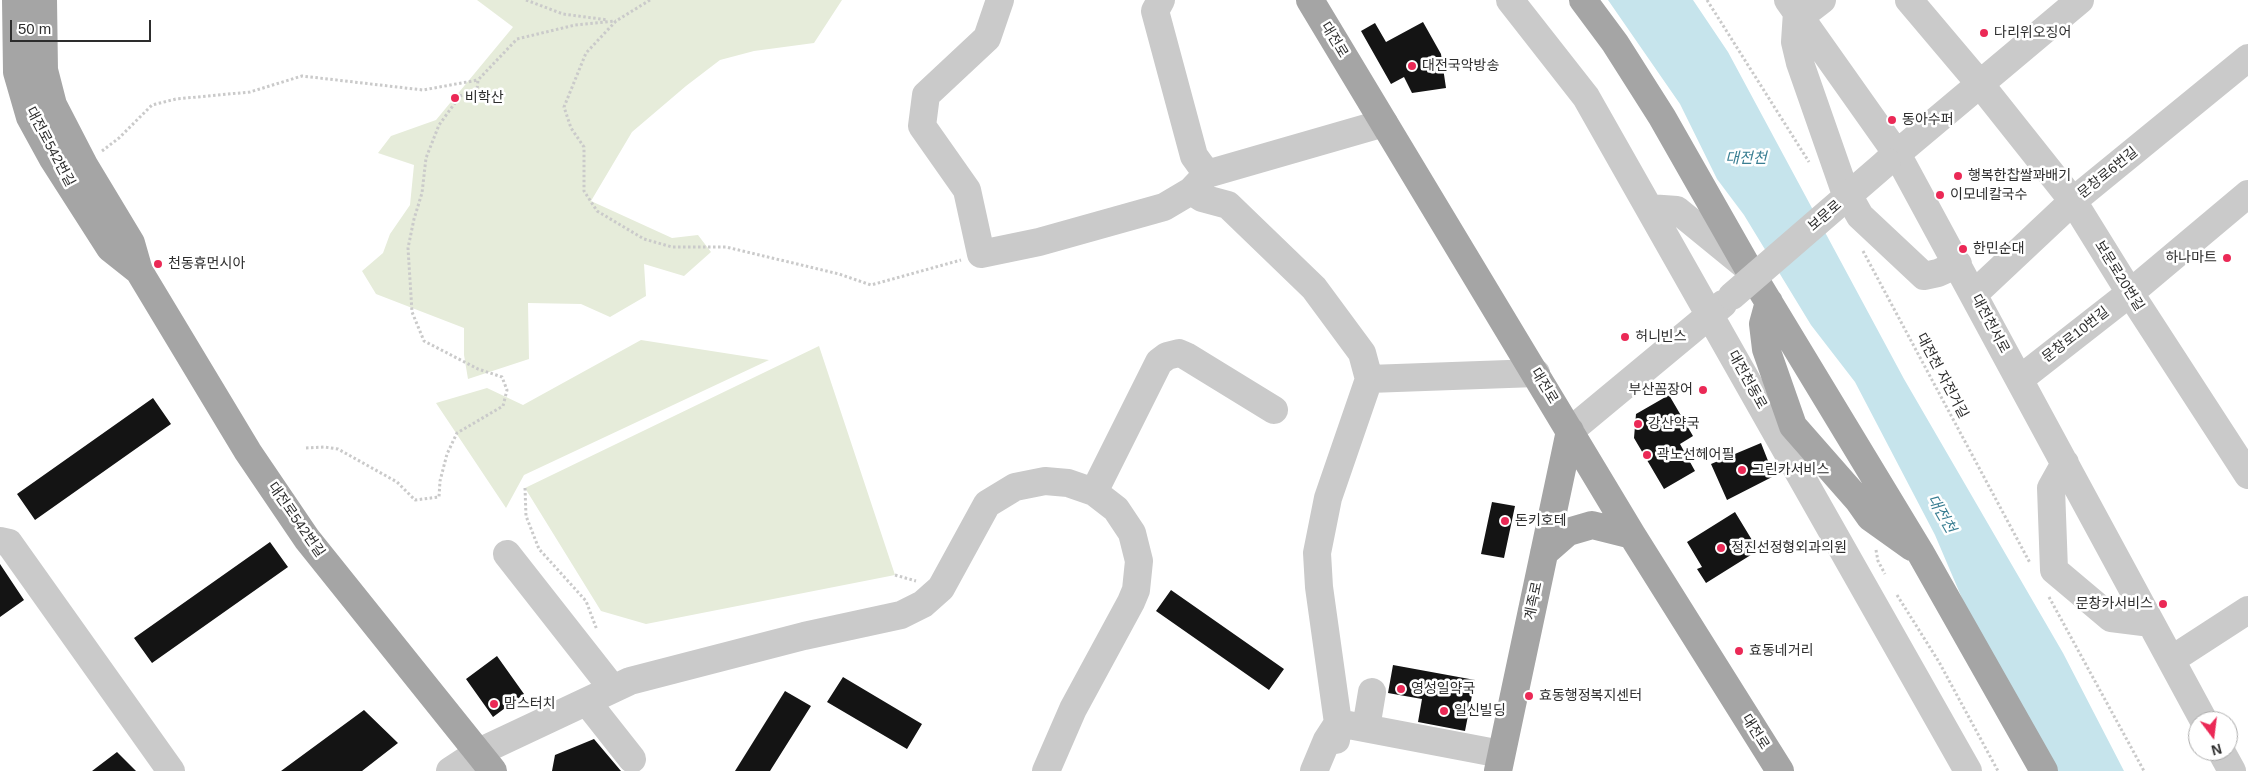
<!DOCTYPE html>
<meta charset="utf-8">
<style>
body{margin:0}
#map{position:relative;width:2248px;height:771px;overflow:hidden;background:#fff;font-family:Arial,sans-serif}
canvas{display:block}
.north{position:absolute;left:2188px;top:711px;width:50px;height:50px;box-sizing:border-box;background:#fff;border:1px solid #ababab;border-radius:50%;rotate:165deg;font-size:14px;font-weight:700;line-height:20px;text-align:center;color:#2d2d2d}
.north::after{content:'';display:block;margin:auto;width:18px;height:22px;background:#eb2956;clip-path:polygon(50% 0,100% 100%,50% 72%,0 100%)}
.scale{position:absolute;left:10px;top:20px;width:141px;height:22px;box-sizing:border-box;border:2px solid #2d2d2d;border-top:0;padding-left:6px;font-size:15px;line-height:18px;white-space:nowrap;color:#2d2d2d;-webkit-text-stroke:4px #fff;paint-order:stroke}
</style>
<div id="map">
<canvas width="2248" height="771"></canvas>
<div class="north">N</div>
<div class="scale">50 m</div>
</div>
<script>
const c = document.querySelector('canvas').getContext('2d');
c.lineJoin = 'round';
function fillPath(path, color) { c.fillStyle = color; c.fill(path, 'evenodd'); }
const toPath = rows => new Path2D(rows.map(r => 'M' + r).join(''));
function trace(path, color, width, dash) { c.strokeStyle = color; c.lineWidth = width; c.lineCap = dash ? 'butt' : 'round'; c.setLineDash(dash || []); c.stroke(path); }
function write(font, color, halo, rows, align = 'center') {
  c.font = font + ' Arial,"Noto Sans KR",sans-serif'; c.lineWidth = 5; c.setLineDash([]); c.textBaseline = 'middle'; c.strokeStyle = halo; c.fillStyle = color; for (const [text, x, y, turn = 0] of rows) {
    c.save(); c.translate(x, y); c.rotate((+turn || 0) * Math.PI / 180); c.textAlign = isNaN(turn) ? turn : align; if (halo) c.strokeText(text, 0, 0); c.fillText(text, 0, 0); c.restore();
  }
}
fillPath(toPath([
 [477,0,842,0,814,43,754,51,720,60,686,86,632,132,591,201,672,238,698,235,711,252,684,276,644,264,646,296,610,317,581,304,528,303,529,359,468,379,464,355,464,328,376,294,362,271,383,253,390,234,410,205,414,165,378,153,391,136,436,120,513,27],
 [641,340,769,360,524,475,506,508,436,403,487,388,523,405],
 [819,346,895,575,646,624,601,611,525,488]
]), '#e6ecda');
fillPath(toPath([
 [1608,0,1693,0,1728,52,1904,379,2063,653,2124,771,2055,771,1973,624,1935,535,1855,382,1811,325,1744,215,1717,179,1680,104]
]), '#c6e4ec');
fillPath(toPath([
 [1423,22,1441,54,1446,88,1412,93,1404,77,1391,84,1361,31,1375,23,1386,42],
 [1669,395,1693,436,1680,444,1695,471,1664,489,1634,438,1636,414],
 [153,398,171,424,35,520,17,494],
 [1761,443,1774,476,1727,500,1711,464],
 [1492,502,1515,506,1504,558,1481,554],
 [1735,512,1752,540,1748,543,1754,553,1706,583,1697,569,1702,567,1687,542],
 [270,542,288,567,152,663,134,638],
 [0,564,24,600,0,617],
 [1171,590,1284,669,1269,690,1156,611],
 [497,656,524,694,493,717,466,679],
 [1393,665,1475,680,1465,731,1418,722,1422,699,1388,693],
 [843,677,922,724,907,749,827,702],
 [785,691,811,706,770,771,735,771],
 [364,710,398,743,362,771,281,771],
 [594,739,621,771,552,771,555,755],
 [117,752,136,771,92,771]
]), '#141414');
trace(toPath([
 [526,0,563,14,608,20],
 [650,0,616,21,586,53,564,107,571,128,584,147,584,191,597,211,644,239,672,247,726,247,839,274,871,285,961,260],
 [1707,0,1809,162],
 [102,151,119,138,152,105,176,99,250,92,302,76,423,90,478,80],
 [1863,251,2030,563],
 [306,448,324,447,338,449,397,482,415,500,439,497,440,481,447,454,457,433,503,406,507,390,502,377,478,369,424,341,412,312,408,248,414,219,422,193,426,158,439,125,460,96,477,90,478,80,517,39,575,25,616,21],
 [525,488,526,516,539,549,586,601,597,630],
 [1876,550,1878,561,1885,574],
 [895,575,916,581],
 [1897,595,1939,662,1998,771],
 [2049,597,2144,771]
]), '#cacaca', 3, [2.5, 2.5]);
trace(toPath([
 [1000,0,987,38,926,95,922,126,967,190,981,254,1039,242,1164,207,1191,191,1207,174,1384,123],
 [1161,0,1155,11,1194,156,1207,174],
 [1510,0,1586,97,1968,771],
 [1788,0,1897,154,2204,721],
 [1909,0,1980,84,2073,201,2130,293,2248,475],
 [1797,12,1795,42,1800,63,1843,186,1860,216,1924,276,1938,273,1958,264],
 [1800,17,1822,0],
 [1887,162,2080,0],
 [1191,191,1202,198,1228,205,1314,288,1362,353,1369,379,1328,498,1317,553,1319,587,1338,723,1327,740,1314,771],
 [1649,208,1677,210,1748,268],
 [1974,294,2073,201,2248,58],
 [1369,379,1536,373],
 [2020,379,2130,293,2248,194],
 [1570,431,1723,304],
 [2065,463,2051,488,2054,570,2111,618,2151,623],
 [1094,492,1159,362,1167,356,1179,353,1186,356,1274,410],
 [0,541,9,543,171,771],
 [507,554,613,689],
 [2171,660,2248,610],
 [587,702,632,759],
 [1366,728,1372,692],
 [1336,740,1338,723,1501,754],
 [2221,751,2232,771],
 [450,771,479,752,630,681,804,636,901,615,923,604,941,588,987,504,1015,487,1045,481,1068,483,1094,492,1116,509,1132,533,1139,561,1136,590,1131,602,1073,709,1046,771]
]), '#cacaca', 28);
trace(toPath([
 [16,0,17,72,30,117,53,159,110,248,139,271],
 [43,0,44,70,53,105,84,165,131,243,139,271,248,452,307,539,493,771],
 [1310,0,1632,535,1780,771],
 [1583,0,1615,43,1662,117,1748,268,1920,552,2044,771],
 [1769,302,1763,324,1766,349,1793,426,1858,500,1870,517,1912,547],
 [1544,553,1568,532,1592,525,1632,535],
 [1498,771,1570,431]
]), '#a5a5a5', 28);
trace(toPath([
 [1732,296,1887,162]
]), '#cacaca', 28);
for (const [x, y, r, color] of [
 [1984,33,5,"#eb2956"],
 [1412,66,5,"#eb2956"],
 [455,98,5,"#eb2956"],
 [1892,120,5,"#eb2956"],
 [1958,176,5,"#eb2956"],
 [1940,195,5,"#eb2956"],
 [1963,249,5,"#eb2956"],
 [2227,258,5,"#eb2956"],
 [158,264,5,"#eb2956"],
 [1625,337,5,"#eb2956"],
 [1703,390,5,"#eb2956"],
 [1638,424,5,"#eb2956"],
 [1647,455,5,"#eb2956"],
 [1742,470,5,"#eb2956"],
 [1505,521,5,"#eb2956"],
 [1721,548,5,"#eb2956"],
 [2163,604,5,"#eb2956"],
 [1739,651,5,"#eb2956"],
 [1401,689,5,"#eb2956"],
 [1529,696,5,"#eb2956"],
 [494,704,5,"#eb2956"],
 [1444,711,5,"#eb2956"]
]) { const dot = new Path2D(); dot.arc(x, y, r, 0, 2 * Math.PI); c.fillStyle = color; c.fill(dot); trace(dot, '#fff', 2); }
write('14px', '#2d2d2d', '#fff', [
 ["다리위오징어",1994,33],
 ["대전국악방송",1422,66],
 ["비학산",465,98],
 ["동아수퍼",1902,120],
 ["행복한찹쌀꽈배기",1968,176],
 ["이모네칼국수",1950,195],
 ["한민순대",1973,249],
 ["하나마트",2217,258,"right"],
 ["천동휴먼시아",168,264],
 ["허니빈스",1635,337],
 ["부산꼼장어",1693,390,"right"],
 ["강산약국",1648,424],
 ["곽노선헤어필",1657,455],
 ["그린카서비스",1752,470],
 ["돈키호테",1515,521],
 ["정진선정형외과의원",1731,548],
 ["문창카서비스",2153,604,"right"],
 ["효동네거리",1749,651],
 ["영성일약국",1411,689],
 ["효동행정복지센터",1539,696],
 ["맘스터치",504,704],
 ["일신빌딩",1454,711]
], 'left');
write('14px', '#2d2d2d', '#fff', [
 ["대전로",1334,40,59],
 ["대전로542번길",50,147,62],
 ["문창로6번길",2108,173,-39],
 ["보문로",1825,216,-41],
 ["보문로20번길",2119,276,58],
 ["대전천서로",1990,324,62],
 ["문창로10번길",2076,335,-38],
 ["대전천 자전거길",1942,376,62],
 ["대전천동로",1747,380,61],
 ["대전로",1544,386,59],
 ["대전로542번길",296,520,55],
 ["계족로",1534,601,-78],
 ["대전로",1755,732,58]
]);
write('italic 15px', '#397e92', '#fff', [
 ["대전천",1746,159],
 ["대전천",1941,514,60]
]);
</script>
